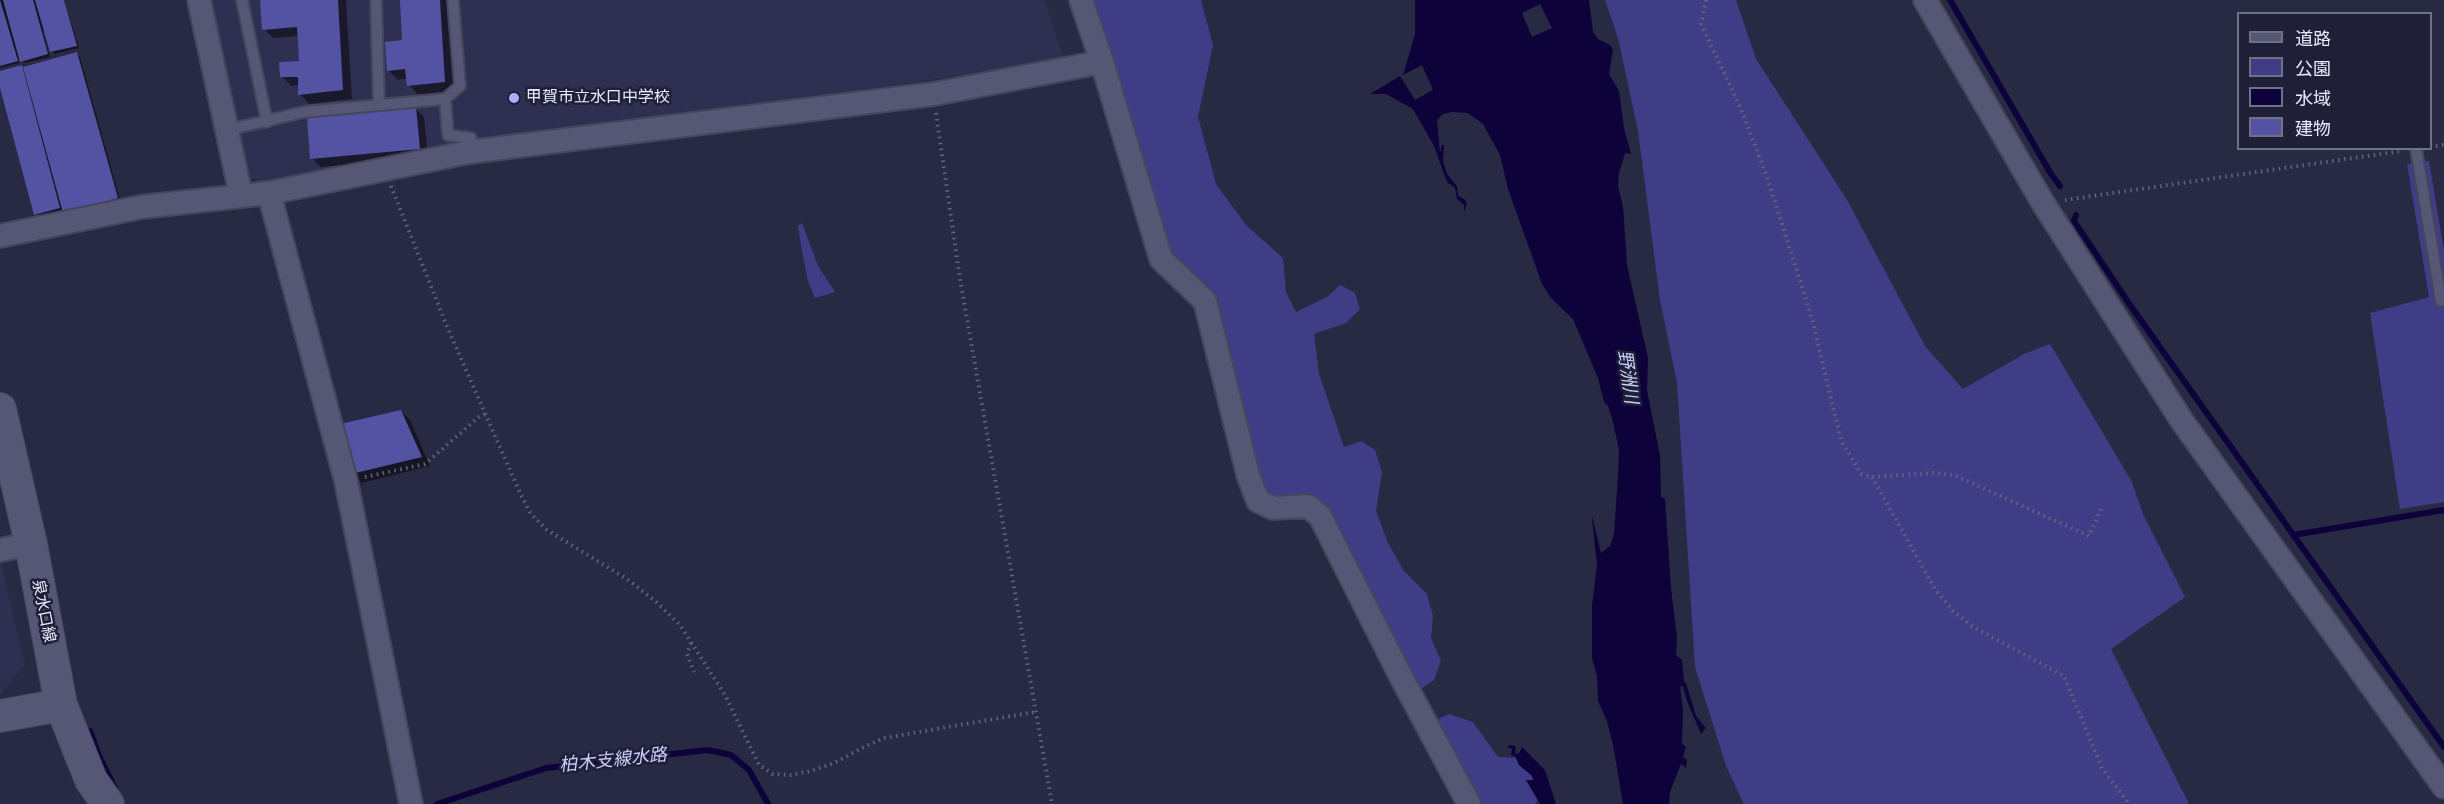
<!DOCTYPE html>
<meta charset="utf-8">
<style>
body{margin:0}
#map{position:relative;width:2444px;height:804px;overflow:hidden;background:#282943;font-family:"Varela Round","Noto Sans JP",sans-serif}
canvas{display:block}
.legend{position:absolute;left:2237px;top:12px;width:195px;height:138px;box-sizing:border-box;background:#1f1f38;border:2px solid #707187;margin:0;padding:8px 10px;list-style:none;font-size:18px;color:#eaecfd}
.legend li{display:flex;align-items:center;gap:12px;height:30px}
.legend b{width:30px;border:2px solid #707187}
</style>
<div id="map">
<canvas width="2444" height="804"></canvas>
<ul class="legend">
<li><b style="height:8px;background:#555775"></b>道路</li>
<li><b style="height:16px;background:#403d87"></b>公園</li>
<li><b style="height:16px;background:#0e023b"></b>水域</li>
<li><b style="height:16px;background:#5453a3"></b>建物</li>
</ul>
</div>
<script>
const c = document.querySelector('canvas').getContext('2d');
c.lineJoin = 'round';
function fillPath(path, color) { c.fillStyle = color; c.fill(path, 'evenodd'); }
const toPath = rows => new Path2D(rows.map(r => 'M' + r).join(''));
function trace(path, color, width, dash) { c.strokeStyle = color; c.lineWidth = width; c.lineCap = dash ? 'butt' : 'round'; c.setLineDash(dash || []); c.stroke(path); }
function write(font, color, halo, rows, align = 'center') {
  c.font = font + ' "Varela Round","Noto Sans JP",sans-serif'; c.lineWidth = 5; c.setLineDash([]); c.textBaseline = 'middle'; c.strokeStyle = halo; c.fillStyle = color; for (const [text, x, y, turn = 0] of rows) {
    c.save(); c.translate(x, y); c.rotate((+turn || 0) * Math.PI / 180); c.textAlign = isNaN(turn) ? turn : align; if (halo) c.strokeText(text, 0, 0); c.fillText(text, 0, 0); c.restore();
  }
}
fillPath(toPath([
 [208,0,1045,0,1064,61,533,136,263,183,247,176],
 [0,559,25,664,0,695]
]), '#2f3051');
fillPath(toPath([
 [1075,0,1201,0,1213,45,1198,117,1216,184,1246,225,1283,258,1286,292,1296,312,1327,297,1340,285,1355,293,1360,309,1346,323,1314,334,1319,374,1344,447,1361,441,1375,450,1382,472,1376,511,1388,543,1404,571,1427,594,1433,616,1431,638,1441,661,1434,680,1418,691,1320,520,1281,520,1260,514,1191,301,1171,287,1151,211],
 [1605,0,1736,0,1756,59,1846,198,1925,346,1963,389,2024,354,2050,344,2132,482,2143,514,2185,597,2111,649,2189,804,1744,804,1726,766,1695,667,1677,383,1660,300,1638,131,1618,38],
 [2429,161,2444,251,2444,502,2400,509,2370,313,2429,297,2407,164],
 [802,223,818,266,835,292,815,298,808,281,802,251,798,226],
 [1449,714,1473,722,1498,757,1520,758,1544,790,1535,804,1469,804,1430,723]
]), '#403d87');
fillPath(toPath([
 [1415,0,1589,0,1593,32,1598,39,1610,45,1613,50,1609,74,1619,91,1624,128,1631,154,1625,153,1619,173,1618,186,1623,207,1627,265,1648,358,1647,390,1660,456,1661,497,1665,499,1671,588,1677,638,1676,655,1682,660,1684,681,1686,683,1696,716,1706,728,1701,734,1687,701,1683,686,1680,687,1683,710,1682,744,1686,747,1683,757,1687,760,1686,768,1681,764,1670,792,1669,804,1623,804,1613,745,1607,721,1598,701,1597,676,1592,658,1592,606,1597,565,1592,519,1592,516,1601,553,1610,546,1614,534,1618,475,1619,449,1612,418,1608,406,1604,402,1598,378,1573,319,1551,298,1542,284,1508,189,1500,155,1483,124,1468,113,1452,112,1443,114,1437,120,1440,153,1442,145,1444,145,1443,161,1447,174,1457,186,1458,196,1464,199,1467,203,1464,212,1464,205,1457,199,1455,188,1447,182,1434,146,1413,109,1386,94,1370,94,1400,76,1415,100,1433,90,1422,65,1403,75,1415,34],
 [1540,4,1552,28,1532,37,1522,13],
 [1509,745,1516,746,1515,754,1519,753,1522,747,1545,770,1556,804,1540,804,1526,780,1533,780,1532,776,1519,765,1515,756,1511,755,1512,749,1507,747]
]), '#0e023b');
fillPath(toPath([
 [0,0,64,0,79,48,54,54,46,32,43,33,50,57,24,63,18,57,19,63,0,68],
 [262,0,346,0,352,99,309,104,300,94,300,85,291,86,282,76,300,63,299,36,273,38,264,29],
 [401,0,448,0,454,91,418,95,409,85,408,78,398,80,389,71,404,41],
 [77,54,80,57,120,200,67,215,64,210,38,217,35,214,0,82,0,73,21,67,26,72],
 [415,108,424,117,428,157,321,167,312,158],
 [401,411,410,420,430,466,361,483,352,474]
]), '#0007');
trace(toPath([
 [1950,0,2051,174,2060,186],
 [2076,215,2074,221,2130,305,2444,747],
 [2293,535,2444,510],
 [90,731,99,756,115,788],
 [437,804,546,768,708,750,731,755,749,770,768,804]
]), '#0e023b', 6);
fillPath(toPath([
 [0,0,18,61,0,66],
 [3,0,33,0,48,54,20,62],
 [35,0,64,0,77,46,50,52],
 [260,0,338,0,343,90,298,95,298,77,280,77,279,62,299,61,297,27,262,30],
 [400,0,440,0,445,82,407,86,405,69,387,71,385,42,402,40],
 [77,52,118,198,63,213,23,67],
 [22,65,60,208,34,215,0,88,0,71],
 [416,107,420,149,310,159,307,118],
 [401,410,422,457,351,474,336,425]
]), '#5453a3');
const lane = toPath([
 [242,0,267,122],
 [376,0,379,105],
 [445,99,448,135,471,138],
 [227,130,304,112,445,99,460,86,453,0],
 [2416,149,2441,301]
]);
const street = toPath([
 [199,0,241,196],
 [1081,0,1102,62,1161,259,1205,301,1248,475,1258,501,1273,508,1308,506,1320,516,1399,673,1469,804],
 [1925,0,2043,203,2182,421,2444,787],
 [269,193,346,481,411,804],
 [0,236,141,207,269,193,469,152,934,94,1102,62],
 [0,550,31,544]
]);
const secondary = toPath([
 [0,409,31,544,61,705,91,780,108,804],
 [0,716,61,705]
]);
trace(lane, '#45465c', 14);
trace(street, '#45465c', 26);
trace(secondary, '#45465c', 34);
trace(toPath([
 [1706,0,1701,24,1741,109,1767,177,1812,319,1841,440,1861,474,1872,477,1933,473,1954,475,2089,536,2101,509],
 [936,113,960,279,1052,804],
 [2430,147,2444,145],
 [391,186,448,329,521,495,531,514,547,530,627,579,654,600,680,625,725,695,759,765,773,774,790,775,811,771,834,763,866,746,884,738,1035,712],
 [2065,200,2401,151],
 [365,477,425,464,479,417,486,414],
 [1872,477,1935,589,1953,611,1973,627,2064,676,2102,768,2129,804],
 [691,643,687,654,694,672]
]), '#63657c', 4, [1.5, 4.5]);
trace(lane, '#555775', 10);
trace(street, '#555775', 22);
trace(secondary, '#555775', 32);
for (const [x, y, r, color] of [
 [514,98,6,"#abaffb"]
]) { const dot = new Path2D(); dot.arc(x, y, r, 0, 2 * Math.PI); c.fillStyle = color; c.fill(dot); trace(dot, '#1f1f38', 2); }
write('16px', '#eaecfd', '#1f1f38', [
 ["甲賀市立水口中学校",526,98]
], 'left');
write('16px', '#eaecfd', '#1f1f38', [
 ["泉水口線",43,611,79]
]);
write('italic 18px', '#cbcffc', '#1f1f38', [
 ["野洲川",1627,377,82],
 ["柏木支線水路",613,761,-6]
]);
</script>
